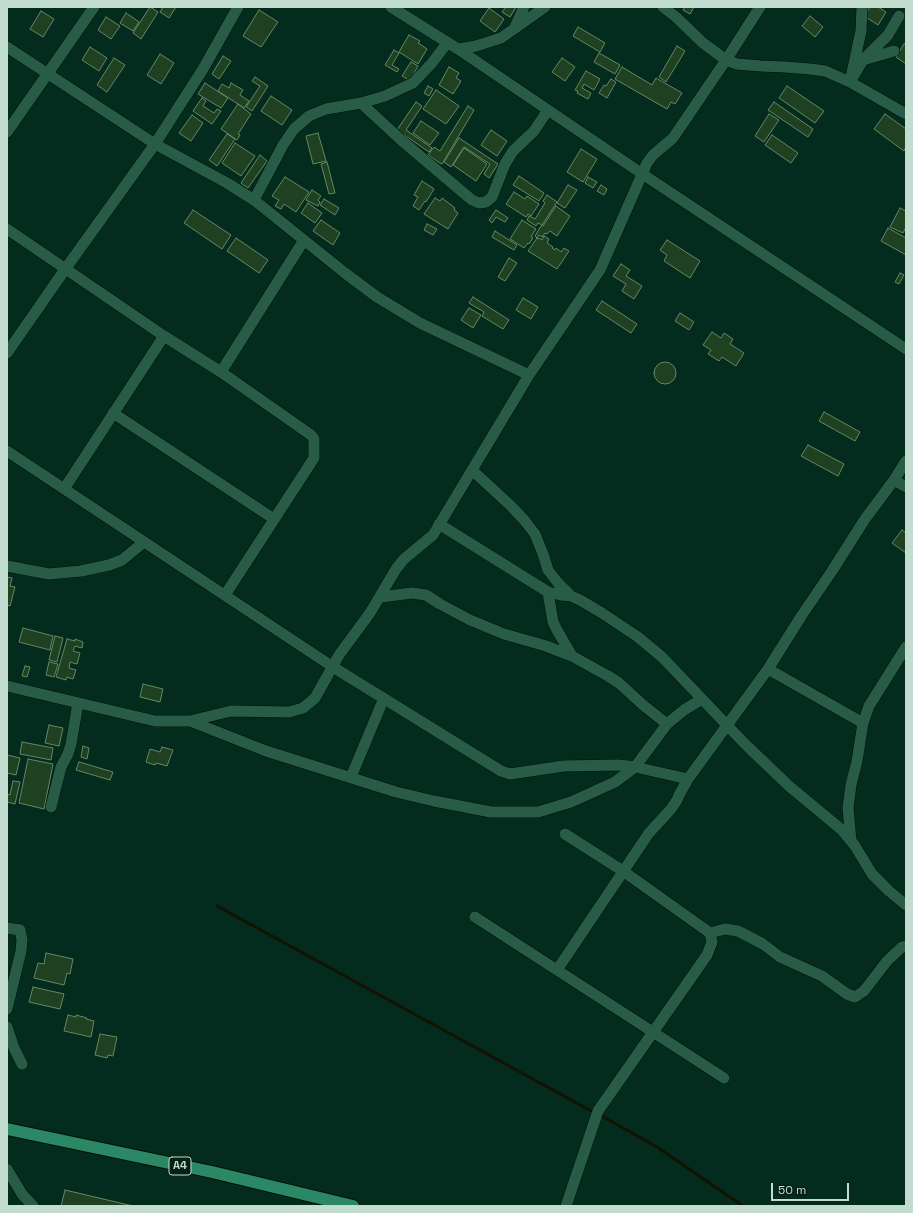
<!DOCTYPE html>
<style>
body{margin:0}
#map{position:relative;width:913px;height:1213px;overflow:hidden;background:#032c1e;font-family:"Space Grotesk",sans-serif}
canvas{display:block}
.frame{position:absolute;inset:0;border:8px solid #c2dccf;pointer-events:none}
.scale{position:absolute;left:771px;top:1183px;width:78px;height:18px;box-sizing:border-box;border:2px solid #c2dccf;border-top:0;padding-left:5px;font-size:12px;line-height:14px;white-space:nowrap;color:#c2dccf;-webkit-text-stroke:3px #052116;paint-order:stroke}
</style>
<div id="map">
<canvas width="913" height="1213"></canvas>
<div class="frame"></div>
<div class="scale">50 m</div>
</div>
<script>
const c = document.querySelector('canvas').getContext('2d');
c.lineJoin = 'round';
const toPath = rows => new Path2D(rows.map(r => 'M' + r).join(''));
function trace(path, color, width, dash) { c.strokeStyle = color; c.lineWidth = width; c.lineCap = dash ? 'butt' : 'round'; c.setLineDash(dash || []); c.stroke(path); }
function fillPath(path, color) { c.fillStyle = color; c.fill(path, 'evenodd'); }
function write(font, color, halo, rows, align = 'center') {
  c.font = font + ' "Space Grotesk",sans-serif'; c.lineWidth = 3; c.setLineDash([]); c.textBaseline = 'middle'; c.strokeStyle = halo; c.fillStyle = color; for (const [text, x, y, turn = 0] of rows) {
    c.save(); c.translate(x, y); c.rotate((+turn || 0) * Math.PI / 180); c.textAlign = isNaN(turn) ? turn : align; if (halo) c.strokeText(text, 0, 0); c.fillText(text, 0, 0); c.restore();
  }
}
trace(toPath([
 [217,906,595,1113],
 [600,1115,657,1147,743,1206]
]), '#131203', 3);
const building = toPath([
 [150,7,158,12,141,39,133,33,150,7],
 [163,7,176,7,169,18,160,12,163,7],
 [506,7,516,7,510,17,502,12,506,7],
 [685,7,694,7,690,14,683,10,685,7],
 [870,7,878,7,886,12,878,25,864,16,870,7],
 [489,8,504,19,495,32,480,21,489,8],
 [259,10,278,22,261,47,243,36,259,10],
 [41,11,54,19,43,37,30,29,41,11],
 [126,13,139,22,133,31,120,23,126,13],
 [810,16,823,27,815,37,802,26,810,16],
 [106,17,120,26,111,39,98,30,106,17],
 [578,27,605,43,600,52,573,36,578,27],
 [409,35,420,41,418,43,427,49,418,64,399,52,409,35],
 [904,44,906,45,906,64,896,57,904,44],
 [677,46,685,51,666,82,659,77,677,46],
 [90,47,107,58,99,71,82,60,90,47],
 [394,50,399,53,392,65,399,69,397,72,385,65,394,50],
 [599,53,620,65,615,74,594,62,599,53],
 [160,54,174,63,161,84,147,75,160,54],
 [223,56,231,61,219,79,212,74,223,56],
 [114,58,125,65,107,92,97,85,114,58],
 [562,58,575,67,565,81,552,72,562,58],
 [411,62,418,66,410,81,402,76,411,62],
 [449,67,459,73,456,78,461,81,453,94,439,85,449,67],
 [622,67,652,85,656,78,682,93,675,104,671,102,667,109,615,79,622,67],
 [586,71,600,79,594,90,584,84,582,88,591,93,588,99,577,93,578,91,575,90,586,71],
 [255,77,268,86,252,111,246,107,260,86,252,81,255,77],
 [611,79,616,82,607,98,599,93,604,85,606,86,611,79],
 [205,83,228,98,221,108,198,94,205,83],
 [231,83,243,90,240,95,249,101,244,108,218,91,222,84,229,88,231,83],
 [428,86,433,89,429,96,424,93,428,86],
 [787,86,824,111,815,123,779,98,787,86],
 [436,90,459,106,446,124,423,109,436,90],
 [271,96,292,110,282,125,261,111,271,96],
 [202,98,206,101,203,106,214,113,217,109,221,111,212,124,193,111,202,98],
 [416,102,422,106,406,130,432,148,429,152,397,130,416,102],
 [774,102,813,129,808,137,768,110,774,102],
 [238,104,251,114,238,134,240,135,237,140,221,129,238,104],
 [468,106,474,110,442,164,440,163,428,155,434,147,440,151,468,106],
 [769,114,779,120,764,142,755,136,769,114],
 [885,114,906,129,906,147,904,151,874,129,885,114],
 [192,115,203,123,191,141,179,133,192,115],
 [421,121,439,133,430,145,413,133,421,121],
 [491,130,507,141,497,156,481,145,491,130],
 [318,133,326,161,313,164,306,136,318,133],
 [227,134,235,139,217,166,209,160,227,134],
 [772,135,798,153,791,163,765,145,772,135],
 [459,138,498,164,489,178,484,174,490,164,464,147,451,167,444,162,459,138],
 [235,143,255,156,241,176,222,163,235,143],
 [464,148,487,164,476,181,453,165,464,148],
 [581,149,597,159,583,182,567,172,581,149],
 [260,155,267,161,248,188,241,183,260,155],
 [327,162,335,193,329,194,321,164,327,162],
 [519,176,544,193,539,201,513,185,519,176],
 [285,177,309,192,296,212,284,204,281,209,275,206,279,200,272,196,285,177],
 [588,177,597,182,593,188,585,183,588,177],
 [422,181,434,189,426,202,425,201,419,210,413,206,418,197,414,195,422,181],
 [568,185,577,190,565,208,557,203,568,185],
 [601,185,607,189,604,195,597,191,601,185],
 [312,190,321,196,318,200,320,202,318,206,306,200,312,190],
 [514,192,525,199,527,196,539,204,531,216,528,214,526,217,506,204,514,192],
 [547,195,557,202,542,225,538,223,536,226,527,220,529,216,535,219,545,203,543,201,547,195],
 [435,198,440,201,442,198,455,208,454,210,458,213,448,229,424,214,435,198],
 [324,199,339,208,335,215,320,205,324,199],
 [308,203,322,213,315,223,301,213,308,203],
 [556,206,570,216,557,236,550,231,547,234,545,233,542,237,539,235,537,238,535,236,541,226,543,226,556,206],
 [900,208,906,211,906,227,903,233,890,227,900,208],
 [193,210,231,235,222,249,184,223,193,210],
 [496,210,508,218,505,222,496,217,492,223,489,220,496,210],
 [321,220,340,233,333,245,313,231,321,220],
 [522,220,536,229,531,237,533,238,529,244,528,243,524,248,510,239,522,220],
 [427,224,437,229,433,235,424,230,427,224],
 [888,228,906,238,906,255,881,241,888,228],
 [495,231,517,245,514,250,492,237,495,231],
 [544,236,549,239,547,243,553,247,552,248,555,250,556,248,561,252,564,248,569,251,557,269,528,251,537,238,538,239,539,238,542,240,544,236],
 [236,238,268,260,259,273,227,251,236,238],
 [667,240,700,261,690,278,664,261,667,255,660,250,667,240],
 [509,258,517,263,505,281,498,277,509,258],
 [621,264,630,270,626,276,642,286,634,299,622,291,626,284,613,276,621,264],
 [900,273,904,275,899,284,895,282,900,273],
 [473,297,509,320,503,329,482,316,484,312,469,303,473,297],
 [523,298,538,307,531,319,516,310,523,298],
 [602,301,637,324,631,333,596,310,602,301],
 [469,308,481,315,473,328,461,320,469,308],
 [680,313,694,322,689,330,675,321,680,313],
 [712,332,721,338,724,333,733,339,730,344,744,353,736,366,722,357,719,361,708,354,711,350,703,345,712,332],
 '654 373a11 11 0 1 1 22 0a11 11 0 1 1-22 0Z',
 [824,412,860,432,855,441,819,421,824,412],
 [808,445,844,464,838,476,801,456,808,445],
 [902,530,906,533,906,553,892,543,902,530],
 [7,577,12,578,10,586,15,587,10,606,7,605,7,577],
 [23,628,53,636,50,650,19,642,23,628],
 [55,636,63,638,57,662,49,660,55,636],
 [67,639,75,641,75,639,83,642,82,648,75,646,73,651,80,653,77,664,70,662,69,668,76,670,73,679,67,677,66,680,56,677,67,639],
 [49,662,58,664,54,677,46,675,49,662],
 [25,666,30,667,27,677,22,676,25,666],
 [143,684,163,689,160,702,140,697,143,684],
 [49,725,63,728,59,746,45,743,49,725],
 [22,742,53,748,51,760,20,754,22,742],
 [83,746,89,748,87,759,81,757,83,746],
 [162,747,173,750,167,766,156,763,155,765,146,762,150,749,160,752,162,747],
 [7,755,20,758,16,775,7,773,7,755],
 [28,759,53,764,44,809,19,803,28,759],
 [79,762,113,772,110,780,76,770,79,762],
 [13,781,20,782,15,804,7,802,7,794,10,795,13,781],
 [46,953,73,959,70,974,67,973,64,985,34,978,38,963,44,964,46,953],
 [33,987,64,994,60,1009,29,1002,33,987],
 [68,1015,76,1017,76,1015,87,1018,86,1019,94,1021,91,1037,64,1031,68,1015],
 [100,1034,117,1037,113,1056,108,1055,107,1058,95,1055,100,1034],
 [65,1190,133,1206,61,1206,65,1190]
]);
fillPath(building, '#204121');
trace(building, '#648864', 1);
const minor = toPath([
 [391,7,458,49,641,173,906,349],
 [663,7,676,17,703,43,726,60,737,64,761,66,785,67,810,69,825,71,850,82,906,114],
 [862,7,861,31,850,82,863,60,894,51],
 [515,27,524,7],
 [7,47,155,144,227,183,254,200,345,273,377,297,420,323,529,375],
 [458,49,476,46,501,38,545,7],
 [863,60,888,35,899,16],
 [361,103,400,139,466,195,472,200,479,203,486,202,492,197,505,164,513,151,534,131,548,110],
 [7,132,94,7],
 [254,200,283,145,294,129,309,116,326,109,361,103,385,96,413,83,432,63,447,43],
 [7,229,164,336,221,372,311,435,314,439,314,458,225,595],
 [7,353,66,268,155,144,203,69,238,7],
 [221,372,304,240],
 [113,413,274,519],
 [7,451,333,667,501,771,510,774,564,766,619,765,635,767,688,779],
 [472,470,511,506,525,521,535,534,543,554,548,570,558,583,571,596],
 [894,480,906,487],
 [64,489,164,336],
 [439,524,548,592,561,595,571,596,580,600,602,613,638,637,662,657,745,744,789,786,842,830,855,846,872,874,889,891,906,905],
 [7,566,49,574,81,571,109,565,122,560,144,542],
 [548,592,553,622,557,630,572,656],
 [381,597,412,593,426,595,440,604,470,620,504,634,546,646,572,656,608,676,619,683,643,705,667,724],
 [768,669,863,723],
 [7,686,155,721,190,721,231,711,289,712,303,708,315,698,339,655,370,613,396,569,404,559,433,535,529,375,600,270,647,163,653,155,673,138,726,60,760,7],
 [190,721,266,751,396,792,434,801,491,812,538,812,571,802,615,782,635,767,667,724,684,710,702,699],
 [351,777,384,698],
 [51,807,61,767,68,754,71,744,78,703],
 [565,834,623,871,710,933,712,942,707,955,598,1111,566,1206],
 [851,841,848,808,851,785,857,761,863,723,869,706,906,647],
 [475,917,724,1078],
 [7,928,20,930,22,940,21,951,7,1009],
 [710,933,725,929,738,931,763,944,780,957,822,976,847,994,855,997,864,991,887,961,902,947,906,946],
 [557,970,649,833,671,809,677,800,679,795,688,779,768,669,802,615,832,571,865,519,894,480,906,461],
 [7,1027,14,1048,22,1064],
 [7,1169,22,1194,33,1206]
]);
const major = toPath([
 [7,1129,212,1172,353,1206]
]);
trace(minor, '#001309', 12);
trace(major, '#001309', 14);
trace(minor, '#295c47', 11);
trace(major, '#2c8766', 12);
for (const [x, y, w] of [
 [180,1166,22]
]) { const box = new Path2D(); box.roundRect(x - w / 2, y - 9, w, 18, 3); c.fillStyle = '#052116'; c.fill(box); trace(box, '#c2dccf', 1); }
write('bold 11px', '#c2dccf', null, [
 ["A4",180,1166]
]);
</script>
